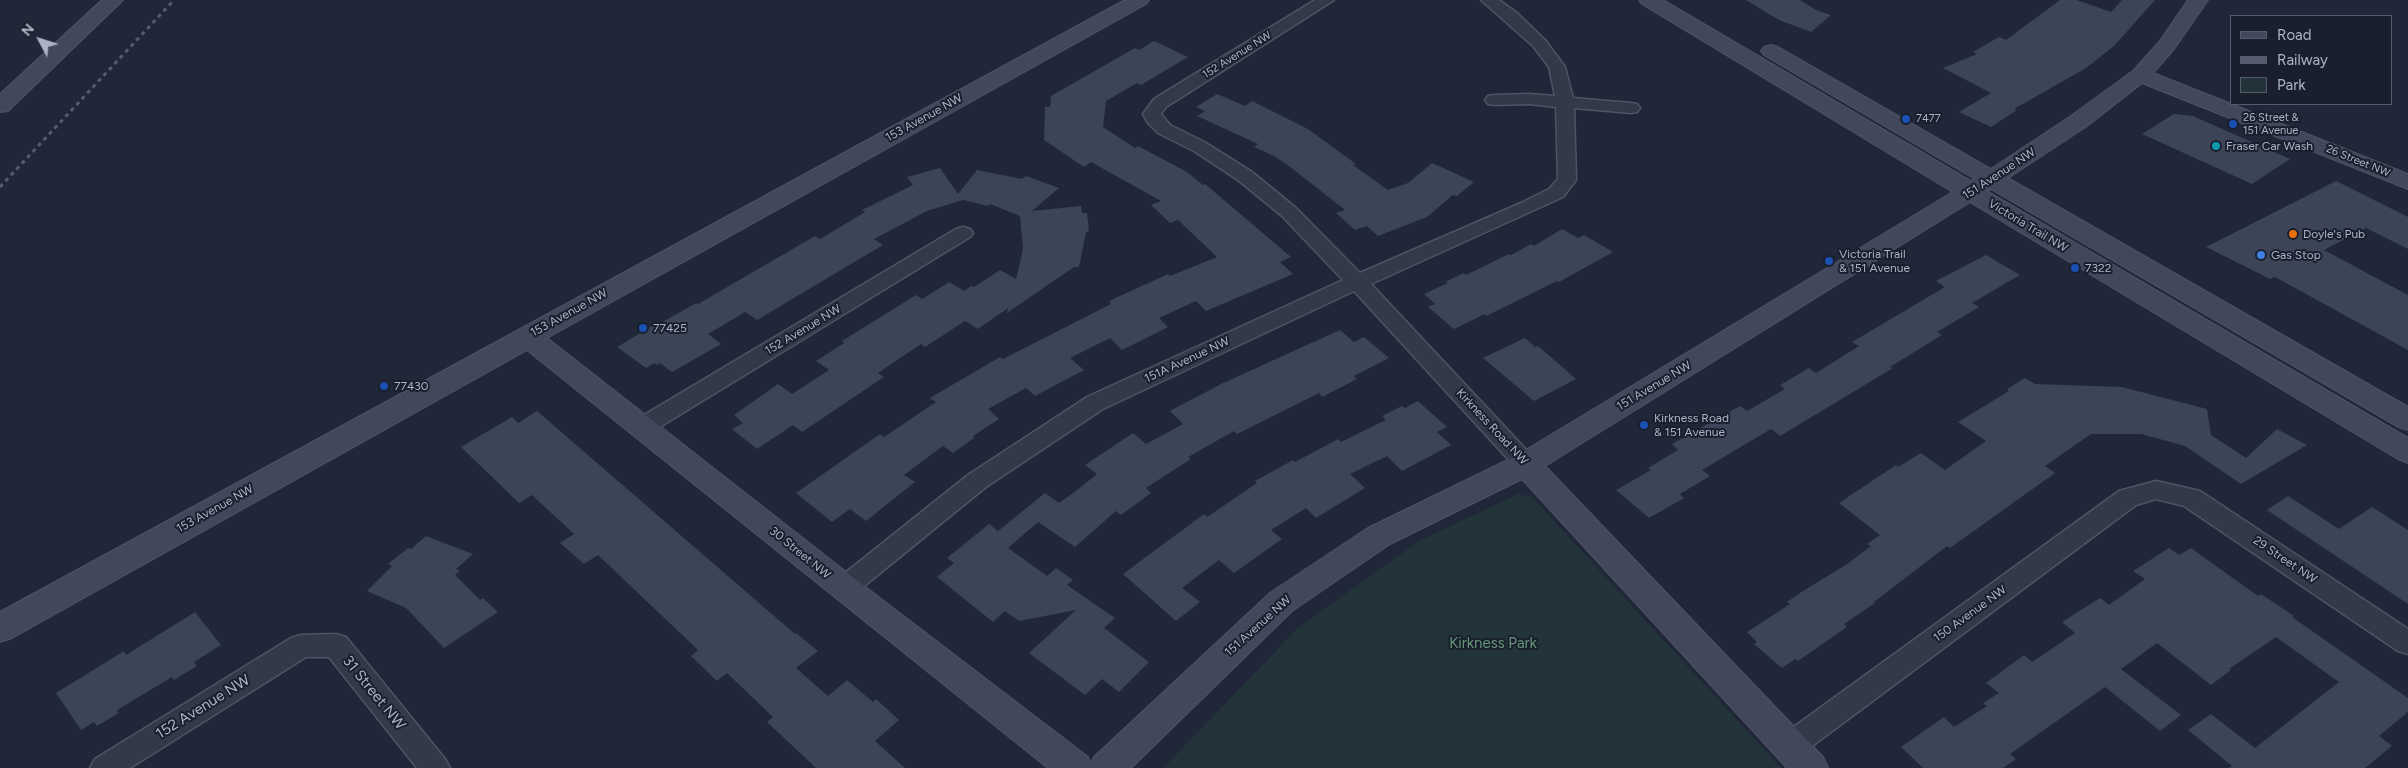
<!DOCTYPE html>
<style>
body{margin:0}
#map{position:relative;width:2408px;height:768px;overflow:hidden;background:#202738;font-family:Figtree,sans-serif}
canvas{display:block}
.legend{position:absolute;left:2230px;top:15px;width:162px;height:90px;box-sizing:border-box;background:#191f2d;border:1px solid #555b6a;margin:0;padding:6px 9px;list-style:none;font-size:15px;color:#aeb4c5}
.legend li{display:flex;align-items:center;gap:10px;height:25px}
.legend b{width:25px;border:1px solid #555b6a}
.north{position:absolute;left:15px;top:15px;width:50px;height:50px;-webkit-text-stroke:4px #191f2d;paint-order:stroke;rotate:310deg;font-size:14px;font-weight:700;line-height:20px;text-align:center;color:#aeb4c5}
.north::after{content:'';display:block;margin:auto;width:18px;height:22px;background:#aeb4c5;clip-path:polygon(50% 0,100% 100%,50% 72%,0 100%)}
</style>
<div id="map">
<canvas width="2408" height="768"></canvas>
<ul class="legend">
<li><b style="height:6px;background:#42485c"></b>Road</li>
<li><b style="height:6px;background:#565c70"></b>Railway</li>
<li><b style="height:14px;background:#223339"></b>Park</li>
</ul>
<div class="north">N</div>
</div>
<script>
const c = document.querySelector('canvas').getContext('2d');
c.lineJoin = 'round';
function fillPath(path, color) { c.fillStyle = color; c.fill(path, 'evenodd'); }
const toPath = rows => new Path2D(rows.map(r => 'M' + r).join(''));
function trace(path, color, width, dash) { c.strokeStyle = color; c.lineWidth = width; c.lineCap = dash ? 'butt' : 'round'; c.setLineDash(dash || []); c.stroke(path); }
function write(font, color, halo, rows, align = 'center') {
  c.font = font + ' Figtree,sans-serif'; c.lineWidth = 4; c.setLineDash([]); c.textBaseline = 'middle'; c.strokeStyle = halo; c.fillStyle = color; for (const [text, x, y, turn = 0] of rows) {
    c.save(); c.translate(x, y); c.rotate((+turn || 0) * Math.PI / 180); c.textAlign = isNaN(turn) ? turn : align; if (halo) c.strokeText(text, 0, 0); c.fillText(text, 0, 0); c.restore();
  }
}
fillPath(toPath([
 [1518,494,1532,497,1781,768,1163,768,1298,628,1419,541]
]), '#223339');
fillPath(toPath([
 [1746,0,1800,0,1816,10,1831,15,1811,32,1779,20],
 [2060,0,2077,0,2111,12,2122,0,2155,0,2114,46,2086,68,2014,109,2017,110,1991,127,1959,112,1991,93,1943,68,1977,54,1973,52,1999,37,2006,40],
 [1154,41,1188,57,1141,85,1137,83,1106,101,1103,127,1135,148,1138,146,1187,172,1203,185,1205,184,1291,257,1280,262,1293,274,1206,311,1196,301,1159,318,1168,327,1122,350,1110,338,1070,358,1084,370,1035,396,1026,388,988,409,999,419,973,436,974,438,953,453,943,446,904,475,915,482,866,521,850,509,832,522,796,493,880,434,884,437,936,402,930,398,1000,357,1003,359,1111,304,1109,301,1168,274,1170,276,1217,257,1178,220,1170,223,1151,205,1161,201,1091,162,1084,167,1044,140,1045,107,1050,107,1051,96,1135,48,1139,50],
 [1217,94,1245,106,1252,101,1308,129,1356,164,1353,165,1388,190,1408,183,1432,163,1474,182,1457,196,1453,195,1427,217,1378,236,1367,226,1355,230,1336,213,1345,210,1289,166,1274,156,1254,147,1258,144,1197,116,1205,111,1196,107],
 [2174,114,2193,116,2290,159,2252,184,2142,134],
 [940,168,958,194,977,170,1022,179,1026,176,1059,188,1032,211,1081,206,1082,213,1087,213,1089,231,1086,232,1079,267,1074,267,1007,313,1008,308,978,329,965,321,925,347,921,344,878,373,884,377,802,432,793,425,757,449,732,429,743,423,734,415,778,384,792,394,829,370,816,361,844,343,842,341,916,295,922,299,949,282,964,291,971,286,974,287,1000,270,1016,279,1023,249,1020,216,990,204,988,206,963,200,927,211,874,239,883,245,757,320,745,312,708,334,721,344,672,372,660,363,657,365,654,363,646,368,617,347,652,326,654,327,696,303,698,304,815,236,820,239,865,212,862,210,913,185,907,177],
 [2336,181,2408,217,2408,249,2366,228,2324,250,2408,295,2408,350,2275,277,2270,279,2206,247],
 [1562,229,1578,238,1584,235,1613,252,1559,282,1557,281,1486,316,1485,314,1454,329,1428,307,1435,304,1424,294,1448,283,1445,282,1464,273,1466,275,1509,254,1511,255,1531,244,1534,246],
 [1986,255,2020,275,1972,303,1979,307,1937,332,1942,335,1890,367,1893,368,1780,436,1771,429,1702,470,1710,476,1680,494,1684,498,1649,518,1616,490,1651,470,1648,468,1678,450,1672,444,1740,406,1747,411,1785,389,1780,385,1809,368,1816,373,1859,346,1852,342,1945,287,1936,281],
 [1340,330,1354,342,1364,337,1389,358,1354,376,1357,379,1326,395,1322,397,1319,393,1237,434,1234,431,1188,457,1191,459,1146,488,1151,493,1121,515,1116,511,1075,547,1038,522,1008,548,1047,576,1056,568,1073,580,1067,585,1115,618,1104,628,1149,662,1119,692,1102,679,1085,695,1029,653,1076,610,1019,621,1005,611,993,622,937,577,954,563,947,558,989,524,998,531,1045,493,1059,503,1076,491,1097,474,1085,465,1133,433,1146,444,1183,424,1170,411,1221,384],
 [1525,338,1535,347,1538,346,1576,379,1534,401,1483,358],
 [2025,378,2035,384,2122,387,2207,409,2211,435,2246,458,2277,429,2307,445,2241,484,2185,446,2141,434,2091,434,2045,466,2055,473,1950,548,1947,546,1874,602,1875,603,1844,624,1847,627,1798,661,1795,659,1782,668,1754,644,1757,642,1747,632,1790,604,1787,602,1803,591,1847,564,1871,546,1867,544,1880,535,1839,503,1896,465,1898,467,1921,453,1945,470,1986,441,1958,422,2009,391,2007,389],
 [1418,401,1447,427,1437,432,1451,445,1402,471,1387,456,1350,474,1365,488,1316,518,1306,508,1271,530,1282,539,1234,573,1219,560,1182,588,1200,602,1176,621,1123,574,1204,514,1207,517,1257,483,1255,481,1293,460,1295,462,1338,439,1341,442,1386,420,1382,416,1402,406,1405,408],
 [537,411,795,634,796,633,818,651,796,668,828,696,847,680,873,702,876,699,899,720,875,741,905,768,816,768,767,722,773,717,727,673,717,681,691,656,698,650,598,555,584,564,560,543,574,534,532,495,519,503,461,447,512,417,518,423],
 [2288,496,2339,529,2372,507,2408,530,2408,604,2267,510],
 [426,536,473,554,456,569,460,571,455,575,480,600,483,598,498,612,444,648,406,608,367,591,392,566,388,564,408,548,411,549],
 [2169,548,2179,555,2191,548,2258,596,2261,594,2294,616,2292,617,2408,698,2408,712,2379,736,2392,746,2365,768,2229,768,2232,766,2188,730,2211,714,2255,748,2339,682,2276,637,2229,669,2231,670,2211,685,2157,643,2121,669,2181,715,2160,731,2105,687,2010,754,2016,759,2003,768,1923,768,1901,747,1944,717,1954,727,1987,706,1983,703,1999,693,1986,683,2024,655,2032,662,2075,633,2062,622,2100,598,2109,605,2145,579,2133,571],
 [195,612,221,645,194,662,197,666,174,680,172,677,117,710,119,713,97,726,94,722,81,730,56,693,124,651,126,655]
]), '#3c4458');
const street = toPath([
 [1315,0,1334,0,1166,107,1161,114,1170,125,1206,143,1252,172,1296,208,1360,273,1521,203,1549,189,1558,179,1556,107,1529,104,1494,105,1488,104,1485,100,1488,96,1494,95,1529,94,1555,96,1549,67,1533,46,1481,0,1499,0,1517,13,1545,40,1565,67,1573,98,1631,103,1637,104,1640,108,1637,112,1631,113,1574,108,1576,180,1563,197,1371,284,1534,458,1538,464,1534,470,1526,473,1518,470,1354,291,1103,409,986,487,853,595,844,599,835,595,831,588,835,581,968,475,1087,397,1343,280,1282,216,1238,180,1194,151,1158,133,1148,123,1143,114,1154,99,1315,0],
 [963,227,970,229,973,233,970,237,650,433,642,435,634,433,630,427,634,421,956,229,963,227],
 [2156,481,2200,491,2408,629,2408,654,2398,651,2184,506,2156,499,2136,505,1800,755,1790,759,1780,755,1776,746,1780,737,2119,491,2156,481],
 [336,634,346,637,445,759,450,768,417,768,329,657,306,657,130,768,90,768,95,759,291,638,301,635,336,634]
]);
const secondary = toPath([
 [102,0,123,0,8,111,0,112,0,94,102,0],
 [1125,0,1149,0,1146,4,547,338,855,579,1088,757,1091,764,1094,757,1270,593,1368,528,1516,456,1953,192,1642,4,1639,0,1663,0,1971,181,1975,179,1764,55,1761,51,1764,47,1771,45,1778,47,1991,169,2071,116,2133,71,2160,41,2188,0,2208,0,2174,49,2153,73,2408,174,2408,189,2142,83,2087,126,2008,178,2408,407,2408,430,2398,427,1991,189,1987,191,2408,438,2408,463,2398,459,1970,202,1545,466,1823,757,1828,768,1787,768,1522,479,1390,544,1292,611,1131,768,1048,768,527,350,12,638,0,642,0,612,1125,0]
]);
trace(street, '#4e5463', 3);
trace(secondary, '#4e5463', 2);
fillPath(street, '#343949');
fillPath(secondary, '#42485c');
trace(toPath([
 [0,187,174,0]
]), '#565c70', 3, [4, 4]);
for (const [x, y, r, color] of [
 [1906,119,5,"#1a4fb4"],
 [2233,124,5,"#1a4fb4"],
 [2216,146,5,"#0f9aa8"],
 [2293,234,5,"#e8710a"],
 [2261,255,5,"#3f7fe0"],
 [1829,261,5,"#1a4fb4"],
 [2075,268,5,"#1a4fb4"],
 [643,328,5,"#1a4fb4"],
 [384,386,5,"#1a4fb4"],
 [1644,425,5,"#1a4fb4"]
]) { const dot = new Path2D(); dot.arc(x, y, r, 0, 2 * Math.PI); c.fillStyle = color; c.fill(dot); trace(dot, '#191f2d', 2); }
write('11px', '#aeb4c5', '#191f2d', [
 ["152 Avenue NW",1237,55,-32],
 ["26 Street NW",2358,161,22]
]);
write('11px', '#aeb4c5', '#191f2d', [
 ["26 Street &",2243,118],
 ["151 Avenue",2243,131],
 ["7477",1916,119]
], 'left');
write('12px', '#aeb4c5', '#191f2d', [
 ["153 Avenue NW",924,118,-29],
 ["151 Avenue NW",1999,174,-33],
 ["Victoria Trail NW",2028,226,31],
 ["153 Avenue NW",569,313,-29],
 ["152 Avenue NW",803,330,-31],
 ["151A Avenue NW",1187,360,-25],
 ["151 Avenue NW",1654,386,-31],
 ["Kirkness Road NW",1492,427,47],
 ["153 Avenue NW",215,509,-29],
 ["30 Street NW",800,553,39],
 ["29 Street NW",2285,560,34],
 ["150 Avenue NW",1970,614,-36],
 ["151 Avenue NW",1258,626,-42]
]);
write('12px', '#aeb4c5', '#191f2d', [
 ["Fraser Car Wash",2226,146],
 ["Doyle's Pub",2303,234],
 ["Victoria Trail",1839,254],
 ["& 151 Avenue",1839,268],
 ["Gas Stop",2271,255],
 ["7322",2085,268],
 ["77425",653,328],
 ["77430",394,386],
 ["Kirkness Road",1654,418],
 ["& 151 Avenue",1654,432]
], 'left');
write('15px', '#659678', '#191f2d', [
 ["Kirkness Park",1493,644]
]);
write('15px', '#aeb4c5', '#191f2d', [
 ["31 Street NW",374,693,51],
 ["152 Avenue NW",203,707,-32]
]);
</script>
